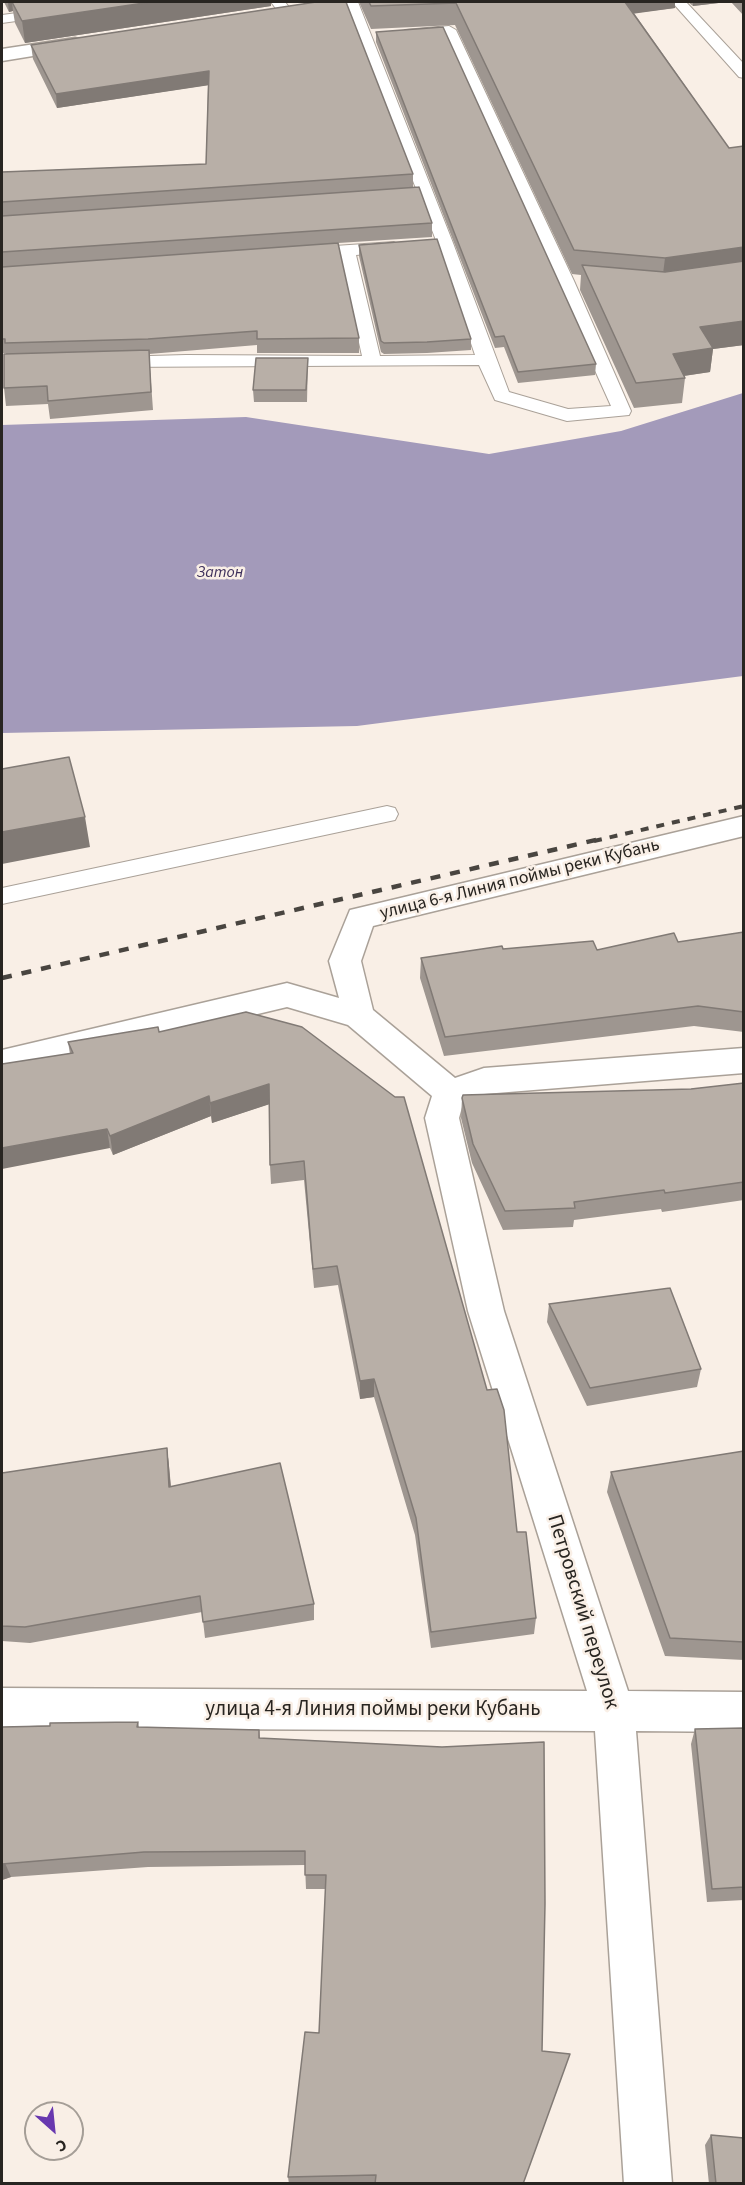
<!DOCTYPE html>
<meta charset="utf-8">
<style>
body{margin:0}
#map{position:relative;width:745px;height:2185px;overflow:hidden;background:#f9efe6;font-family:"Source Sans 3",sans-serif}
canvas{display:block}
.frame{position:absolute;inset:0;border:3px solid #282521;pointer-events:none}
.north{position:absolute;left:24px;top:2101px;width:60px;height:60px;box-sizing:border-box;background:#f9efe6;border:2px solid #a59e97;border-radius:50%;rotate:153deg;font-size:16px;font-weight:700;line-height:24px;text-align:center;color:#282521}
.north::after{content:'';display:block;margin:auto;width:21px;height:27px;background:#6838af;clip-path:polygon(50% 0,100% 100%,50% 72%,0 100%)}
</style>
<div id="map">
<canvas width="745" height="2185"></canvas>
<div class="frame"></div>
<div class="north">С</div>
</div>
<script>
const c = document.querySelector('canvas').getContext('2d');
c.lineJoin = 'round';
function fillPath(path, color) { c.fillStyle = color; c.fill(path, 'evenodd'); }
const toPath = rows => new Path2D(rows.map(r => 'M' + r).join(''));
function trace(path, color, width, dash) { c.strokeStyle = color; c.lineWidth = width; c.lineCap = dash ? 'butt' : 'round'; c.setLineDash(dash || []); c.stroke(path); }
function write(font, color, halo, rows, align = 'center') {
  c.font = font + ' "Source Sans 3",sans-serif'; c.lineWidth = 5; c.setLineDash([]); c.textBaseline = 'middle'; c.strokeStyle = halo; c.fillStyle = color; for (const [text, x, y, turn = 0] of rows) {
    c.save(); c.translate(x, y); c.rotate((+turn || 0) * Math.PI / 180); c.textAlign = isNaN(turn) ? turn : align; if (halo) c.strokeText(text, 0, 0); c.fillText(text, 0, 0); c.restore();
  }
}
fillPath(toPath([
 [743,393,743,676,357,726,2,733,2,425,246,417,489,454,621,431]
]), '#a39aba');
const lane = toPath([
 [271,2,285,2,292,11,285,15,280,14,271,2],
 [344,2,358,2,453,243,509,392,568,409,611,406,444,35,410,37,405,36,403,33,405,30,449,26,456,30,574,281,631,411,629,415,567,421,495,400,479,365,114,367,108,366,105,362,108,358,114,357,186,355,362,356,340,256,305,258,299,257,297,253,299,249,305,248,394,242,402,247,400,251,356,255,380,356,475,355,437,243,344,2],
 [672,2,686,2,744,64,744,78,739,77,672,2],
 [47,9,54,13,52,16,2,23,2,15,47,9],
 [387,806,395,808,398,814,395,820,2,904,2,888,387,806]
]);
const street = toPath([
 [75,38,82,40,85,44,82,48,2,61,2,49,75,38],
 [744,816,744,836,373,926,361,961,373,1010,455,1078,484,1068,744,1048,744,1073,484,1094,464,1100,459,1118,504,1311,628,1691,744,1692,744,1732,636,1731,672,2184,624,2184,595,1731,2,1728,2,1688,587,1691,468,1311,425,1118,432,1096,348,1025,287,1007,2,1075,2,1050,287,983,339,998,329,961,350,910,744,816]
]);
trace(lane, '#aaa198', 2);
trace(street, '#aaa198', 3);
fillPath(lane, '#fff');
fillPath(street, '#fff');
trace(toPath([
 [594,841,744,806]
]), '#494540', 4, [8, 8]);
trace(toPath([
 [2,978,600,839]
]), '#494540', 4.5, [10, 10]);
fillPath(toPath([
 [4,2,271,2,271,6,25,43,15,23,13,11,9,12],
 [316,2,413,174,413,188,432,223,432,237,338,243,359,338,359,353,257,353,257,345,149,354,153,410,50,419,48,404,6,406,4,388,6,354,6,353,2,353,2,172,206,164,208,85,57,108,33,59,31,45],
 [359,2,675,2,675,8,634,13,729,148,744,146,744,345,713,349,710,372,684,376,685,378,682,403,634,408,580,290,581,275,572,274,455,25,371,29],
 [688,2,727,2,693,6],
 [731,2,744,2,744,16],
 [376,32,596,364,595,375,518,383,504,347,495,348,376,42],
 [359,245,471,339,471,350,427,353,384,354,381,352,359,256],
 [308,358,307,402,254,402,253,390],
 [744,932,744,1032,694,1026,444,1056,420,978,421,958,503,949,597,950,678,942],
 [246,1012,517,1532,536,1618,534,1634,431,1648,415,1535,374,1397,360,1399,338,1285,314,1288,304,1180,271,1184,270,1165,269,1104,212,1123,211,1116,113,1155,70,1054,68,1042,159,1032],
 [744,1083,744,1200,662,1212,661,1209,574,1220,573,1227,503,1230,472,1163,461,1118,462,1098,691,1089],
 [549,1304,701,1369,697,1387,587,1406,547,1322],
 [167,1448,169,1466,171,1486,314,1604,314,1620,205,1638,202,1612,30,1643,2,1641,2,1473],
 [744,1451,744,1660,665,1656,607,1492,611,1472],
 [138,1722,139,1727,259,1730,260,1738,542,2051,566,2065,523,2184,289,2184,288,2177,319,2033,326,1889,306,1889,305,1865,148,1867,11,1877,2,1880,2,1727],
 [744,1728,744,1900,707,1902,691,1744,695,1729],
 [711,2135,744,2184,709,2184,705,2145]
]), '#9e9690');
fillPath(toPath([
 [8,2,12,2,13,11,9,12],
 [151,2,271,2,271,6,25,43,22,21],
 [289,2,301,2,289,3],
 [619,2,675,2,675,8,617,16],
 [693,2,727,2,693,6],
 [209,71,210,85,57,108,56,94],
 [744,247,744,271,662,282,665,258],
 [744,321,744,345,713,349,710,372,669,378,673,354,700,327],
 [85,817,90,847,2,864,2,832],
 [269,1084,270,1104,212,1123,210,1103],
 [209,1096,211,1116,113,1155,110,1136],
 [107,1129,110,1148,2,1169,2,1148],
 [374,1379,374,1397,360,1399,360,1381],
 [167,1448,169,1466,172,1504,169,1487],
 [5,1863,11,1877,2,1880,2,1864]
]), '#817a75');
const building = toPath([
 [12,2,151,2,22,21,12,2],
 [316,2,346,2,413,174,2,202,2,172,206,164,209,71,56,94,31,45,316,2],
 [369,2,625,2,729,148,744,146,744,247,665,258,574,250,456,3,371,6,369,2],
 [443,27,596,364,518,372,504,336,495,337,376,32,443,27],
 [419,187,432,223,2,252,2,216,419,187],
 [437,239,471,339,427,342,384,343,381,341,359,245,437,239],
 [338,243,359,338,257,339,257,331,148,339,5,343,5,339,2,339,2,267,338,243],
 [744,261,744,321,700,327,713,348,673,354,685,378,636,383,582,265,665,272,744,261],
 [149,350,151,392,48,401,47,386,4,388,4,354,149,350],
 [256,358,308,358,306,390,253,390,256,358],
 [69,757,85,817,2,832,2,769,69,757],
 [744,932,744,1012,698,1006,445,1037,421,958,502,946,503,949,593,941,597,950,674,933,678,942,744,932],
 [246,1012,302,1027,395,1097,404,1097,487,1390,497,1389,504,1410,517,1532,526,1532,536,1618,431,1632,416,1518,374,1379,360,1381,337,1266,313,1269,304,1161,270,1165,269,1084,210,1103,209,1096,110,1136,107,1129,2,1148,2,1064,73,1053,68,1042,158,1027,159,1032,246,1012],
 [744,1083,744,1182,665,1193,664,1190,574,1202,575,1208,505,1211,473,1144,462,1098,463,1095,691,1089,744,1083],
 [670,1288,701,1369,590,1388,549,1304,670,1288],
 [167,1448,169,1487,280,1463,314,1604,203,1622,200,1596,25,1627,2,1626,2,1473,167,1448],
 [744,1451,744,1642,670,1638,611,1472,744,1451],
 [138,1722,137,1727,259,1730,259,1738,442,1747,544,1742,545,1904,542,2051,570,2054,523,2184,375,2184,376,2175,288,2177,305,2032,319,2033,326,1875,305,1875,305,1851,144,1852,2,1864,2,1727,50,1726,50,1723,138,1722],
 [744,1728,744,1887,712,1889,695,1729,744,1728],
 [711,2135,744,2138,744,2184,716,2184,711,2135]
]);
fillPath(building, '#b8afa7');
trace(building, '#817a75', 1.5);
write('italic 16px', '#3e305c', '#f9efe6', [
 ["Затон",220,573]
]);
write('18px', '#282521', '#f9efe6', [
 ["улица 6-я Линия поймы реки Кубань",520,880,-14]
]);
write('21px', '#282521', '#f9efe6', [
 ["Петровский переулок",582,1612,73],
 ["улица 4-я Линия поймы реки Кубань",373,1710]
]);
</script>
